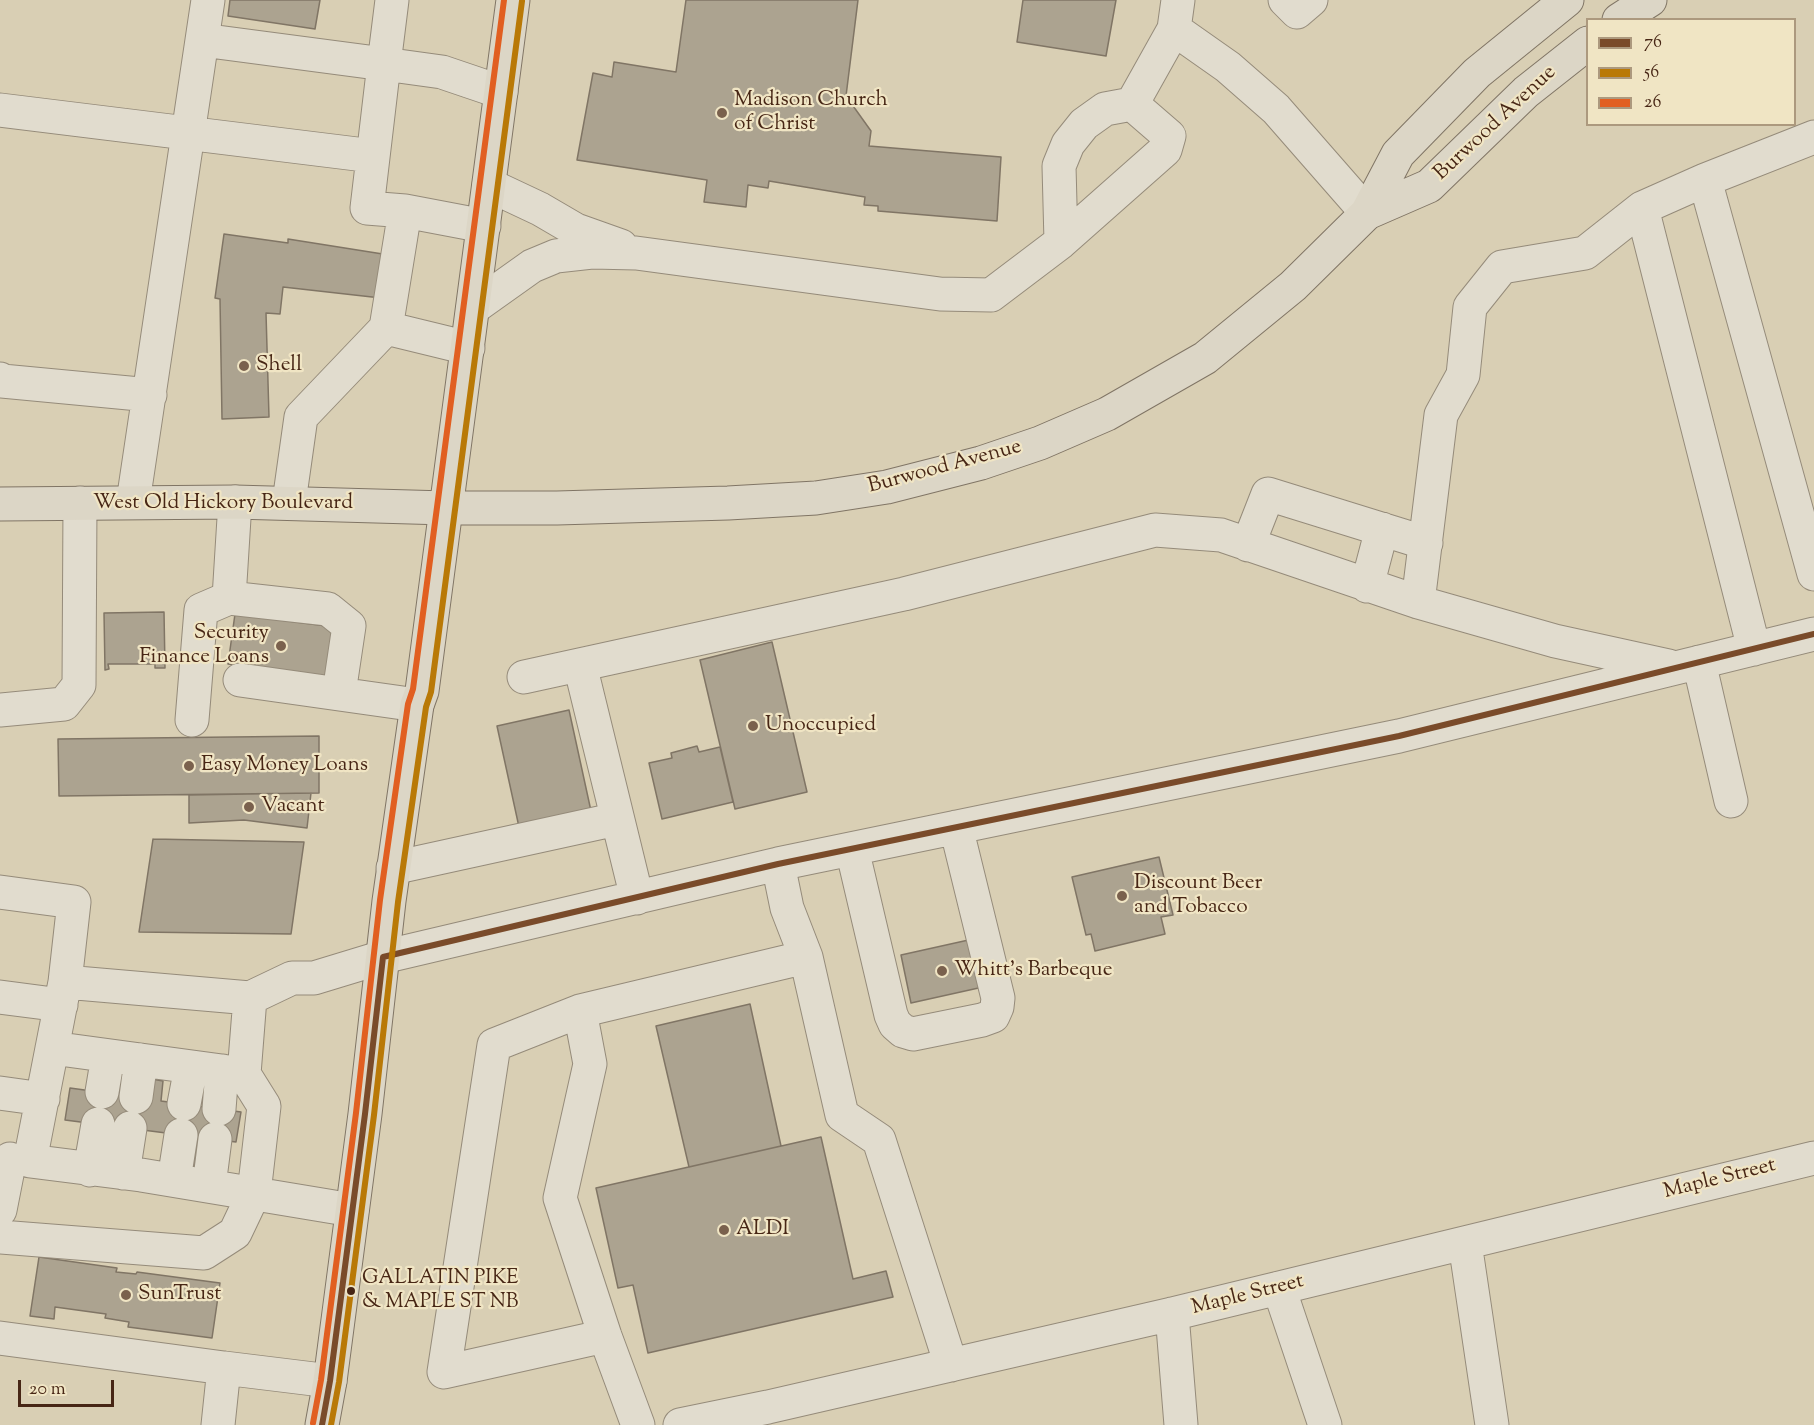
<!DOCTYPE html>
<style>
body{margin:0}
#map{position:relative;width:1814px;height:1425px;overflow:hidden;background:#d9cfb4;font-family:"Sorts Mill Goudy",serif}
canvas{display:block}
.legend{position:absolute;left:1586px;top:18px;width:210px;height:108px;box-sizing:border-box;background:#f0e5c4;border:2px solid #ac997e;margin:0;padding:8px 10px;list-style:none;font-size:18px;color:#472615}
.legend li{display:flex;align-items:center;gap:12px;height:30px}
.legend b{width:30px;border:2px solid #ac997e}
.scale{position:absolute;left:18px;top:1380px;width:96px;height:27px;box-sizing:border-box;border:3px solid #472615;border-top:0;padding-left:8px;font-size:18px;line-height:21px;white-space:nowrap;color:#472615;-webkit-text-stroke:4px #f0e5c4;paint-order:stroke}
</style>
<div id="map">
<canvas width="1814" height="1425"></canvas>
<ul class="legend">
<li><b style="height:8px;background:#7a4b2a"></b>76</li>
<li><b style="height:8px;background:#b97907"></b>56</li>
<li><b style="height:8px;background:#e15f21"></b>26</li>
</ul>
<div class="scale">20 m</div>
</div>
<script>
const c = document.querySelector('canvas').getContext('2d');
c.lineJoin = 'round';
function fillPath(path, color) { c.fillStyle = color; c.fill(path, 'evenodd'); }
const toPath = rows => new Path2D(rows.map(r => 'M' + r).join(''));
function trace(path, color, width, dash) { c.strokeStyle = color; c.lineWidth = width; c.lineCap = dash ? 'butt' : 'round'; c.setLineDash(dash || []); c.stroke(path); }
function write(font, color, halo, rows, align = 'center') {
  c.font = font + ' "Sorts Mill Goudy",serif'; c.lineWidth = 4.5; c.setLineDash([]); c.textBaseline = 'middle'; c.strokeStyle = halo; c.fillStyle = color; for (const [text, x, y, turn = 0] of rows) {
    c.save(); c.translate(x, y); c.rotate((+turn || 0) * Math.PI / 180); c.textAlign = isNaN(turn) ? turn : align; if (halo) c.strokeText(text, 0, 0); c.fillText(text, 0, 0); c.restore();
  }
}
const building = toPath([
 [230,0,320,0,315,29,228,16,230,0],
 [686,0,858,0,846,96,871,131,869,146,1001,157,997,221,878,211,878,206,864,205,865,197,769,181,768,188,748,185,746,207,704,202,707,180,577,160,593,73,612,77,614,62,676,72,686,0],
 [1023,0,1116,0,1106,56,1017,42,1023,0],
 [224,234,288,243,288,239,389,255,381,298,283,287,280,314,266,313,269,417,222,419,220,299,215,298,224,234],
 [164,612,165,668,155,668,155,664,108,664,109,669,105,670,104,613,164,612],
 [235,614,334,627,327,677,228,664,235,614],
 [772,642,807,792,735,809,700,660,772,642],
 [569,710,591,811,519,827,497,726,569,710],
 [319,736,319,793,59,796,58,739,319,736],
 [697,746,699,752,720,747,733,802,662,819,649,763,672,758,671,753,697,746],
 [311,793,307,828,244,820,189,823,189,795,311,793],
 [153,839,304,842,291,934,139,932,153,839],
 [1159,857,1173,915,1161,917,1165,934,1095,951,1091,934,1086,935,1072,877,1159,857],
 [973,939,983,987,911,1003,901,955,973,939],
 [750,1004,781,1146,689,1167,656,1026,750,1004],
 [152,1079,163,1081,161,1101,241,1112,236,1142,65,1120,70,1088,150,1099,152,1079],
 [821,1137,853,1279,886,1271,893,1297,648,1353,633,1285,618,1288,596,1188,821,1137],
 [39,1257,117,1268,116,1272,136,1274,137,1272,220,1283,212,1338,128,1327,129,1322,105,1318,106,1314,55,1307,54,1319,30,1316,39,1257]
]);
fillPath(building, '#aca390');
trace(building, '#807565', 1.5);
const minor = toPath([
 [1178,0,1174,29,1228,67,1276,109,1367,213],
 [1285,0,1297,12,1311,0],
 [202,40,384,64,392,0],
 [0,110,373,156],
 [1705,180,1814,137],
 [489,185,540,209,576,230,621,246],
 [484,226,405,211,367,208,384,64,442,72,501,92],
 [1061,242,1059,166,1068,144,1084,124,1105,109,1132,104],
 [473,308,532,266,556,256,592,252,636,253,940,294,991,295,1061,242,1165,150,1169,136,1132,104,1174,29],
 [386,328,468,348],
 [0,379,2,381,150,395],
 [133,502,208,0],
 [289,502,301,417,386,328,405,211],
 [1248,545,1268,494,1426,543],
 [1367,586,1382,529],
 [229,598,235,502],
 [1418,602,1441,415,1463,375,1470,307,1502,267,1585,253,1642,208],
 [1754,649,1642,208,1705,180,1814,574],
 [1699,662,1731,801],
 [580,665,637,898],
 [524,677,904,594,1155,530,1221,535,1418,602,1555,641,1669,666],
 [240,680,417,705],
 [0,710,64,704,79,685,80,503],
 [192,720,201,610,229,598,328,609,349,626,339,693],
 [852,849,891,1015,895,1024,903,1031,913,1034,982,1020,993,1016,997,1007,998,998,956,827],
 [778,864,787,908,806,957,842,1115,879,1140,951,1365],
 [393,868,617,819],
 [0,892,74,902,65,982],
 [0,997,61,1005],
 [580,1011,590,1064,560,1198,605,1336,638,1425],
 [244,1074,250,998],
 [102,1092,108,1056],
 [0,1093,43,1099],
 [136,1097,141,1060],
 [184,1104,191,1067],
 [219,1109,222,1071],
 [90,1170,98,1124],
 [123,1173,130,1128],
 [174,1180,181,1135],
 [209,1186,215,1139],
 [0,1210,10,1159],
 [352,1210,141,1175,30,1161,65,982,250,998,292,978,314,978,383,957,778,864,1399,736,1814,634],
 [0,1237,204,1253,235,1233,254,1193,264,1106,244,1074,52,1048],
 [1465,1243,1492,1425],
 [1279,1288,1325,1425],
 [1172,1314,1181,1425],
 [605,1336,444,1372,494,1045,580,1011,806,957],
 [0,1338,224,1368],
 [218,1425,224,1368,330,1381],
 [680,1425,768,1407,1172,1314,1814,1158]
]);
const major = toPath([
 [1619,20,1650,0],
 [1367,213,1429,186,1526,92,1588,43],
 [0,504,235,502,446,508,557,508,728,503,816,498,887,487,981,463,1040,443,1107,414,1205,358,1293,286,1367,213,1398,154,1477,73,1567,0],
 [322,1425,330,1381,365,1114,389,901,417,705,422,691,513,0]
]);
trace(minor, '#958b7a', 35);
trace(major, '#807565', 35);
trace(minor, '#e1dcce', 33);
trace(major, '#dcd6c6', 33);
trace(toPath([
 [322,1425,330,1381,365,1114,383,957,778,864,1399,736,1814,634]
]), '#7a4b2a', 6);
trace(toPath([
 [331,1425,339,1382,374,1115,398,902,426,707,431,692,522,1]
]), '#b97907', 6);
trace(toPath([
 [313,1423,321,1380,356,1113,380,900,408,704,413,689,504,0]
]), '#e15f21', 6);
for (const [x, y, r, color] of [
 [722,113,6,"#7a614d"],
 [244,366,6,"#7a614d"],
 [281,646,6,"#7a614d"],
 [753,726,6,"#7a614d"],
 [189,766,6,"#7a614d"],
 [249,807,6,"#7a614d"],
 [1122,896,6,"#7a614d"],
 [942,971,6,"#7a614d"],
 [724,1230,6,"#7a614d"],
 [351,1291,5,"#472615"],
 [126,1295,6,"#7a614d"]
]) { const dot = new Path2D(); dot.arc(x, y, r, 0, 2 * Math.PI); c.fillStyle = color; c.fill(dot); trace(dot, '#f0e5c4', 2); }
write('20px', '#472615', '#f0e5c4', [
 ["GALLATIN PIKE",362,1280],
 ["& MAPLE ST NB",362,1304]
], 'left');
write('21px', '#472615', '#f0e5c4', [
 ["Madison Church",734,101],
 ["of Christ",734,125],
 ["Shell",256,366],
 ["Security",269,634,"right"],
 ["Finance Loans",269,658,"right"],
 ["Unoccupied",765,726],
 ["Easy Money Loans",201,766],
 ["Vacant",261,807],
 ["Discount Beer",1134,884],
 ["and Tobacco",1134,908],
 ["Whitt's Barbeque",954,971],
 ["ALDI",736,1230],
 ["SunTrust",138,1295]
], 'left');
write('21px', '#472615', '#f0e5c4', [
 ["Burwood Avenue",1496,124,-43],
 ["Burwood Avenue",945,468,-15],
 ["West Old Hickory Boulevard",223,504],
 ["Maple Street",1720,1180,-14],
 ["Maple Street",1248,1296,-14]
]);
</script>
